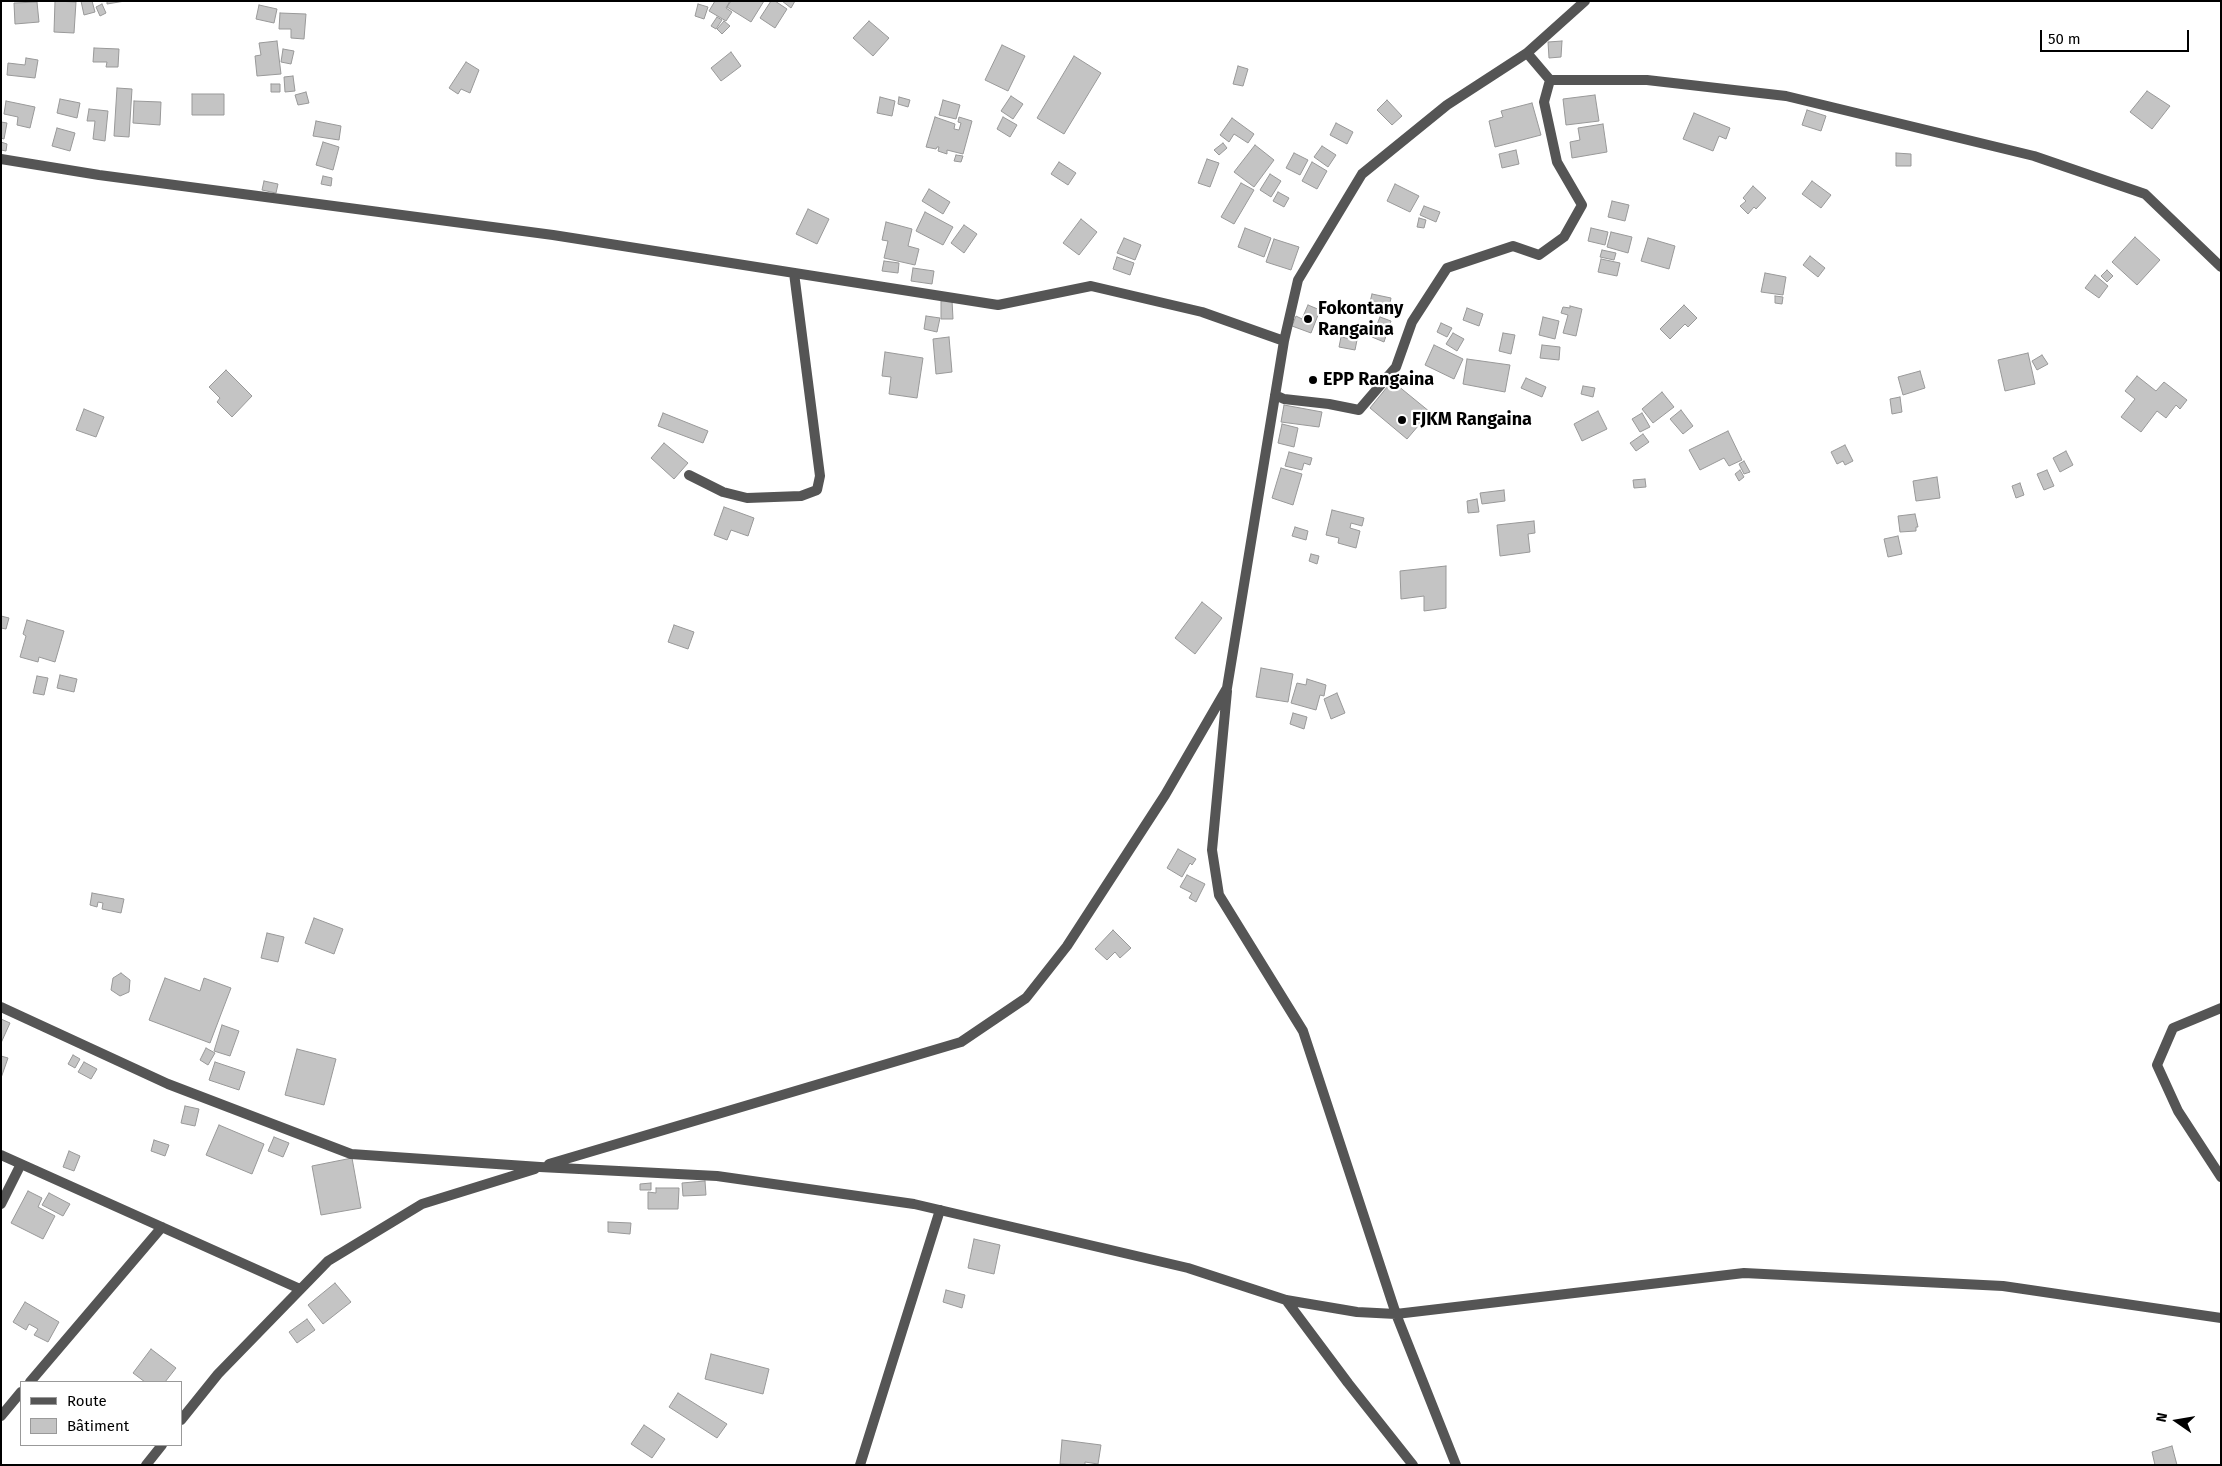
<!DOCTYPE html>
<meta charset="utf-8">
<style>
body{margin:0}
#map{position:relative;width:2222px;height:1466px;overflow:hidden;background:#fff;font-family:"Fira Sans",sans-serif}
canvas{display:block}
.frame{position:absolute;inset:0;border:2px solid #000;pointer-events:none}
.legend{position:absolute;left:20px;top:1381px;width:162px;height:65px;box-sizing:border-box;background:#fff;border:1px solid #999;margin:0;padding:6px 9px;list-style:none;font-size:15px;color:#000}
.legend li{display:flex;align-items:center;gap:10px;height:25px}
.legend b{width:25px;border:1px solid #999}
.north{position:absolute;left:2152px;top:1396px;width:50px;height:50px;-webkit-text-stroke:4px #fff;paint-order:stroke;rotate:283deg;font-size:14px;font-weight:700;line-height:20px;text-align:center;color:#000}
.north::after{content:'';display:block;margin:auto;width:18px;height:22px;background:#000;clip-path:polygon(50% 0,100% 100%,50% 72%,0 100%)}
.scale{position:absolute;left:2040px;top:30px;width:149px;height:22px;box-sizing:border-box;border:2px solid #000;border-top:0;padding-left:6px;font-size:15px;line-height:18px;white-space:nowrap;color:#000;-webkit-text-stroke:4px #fff;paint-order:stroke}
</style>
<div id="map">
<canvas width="2222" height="1466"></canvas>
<div class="frame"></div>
<ul class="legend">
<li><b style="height:6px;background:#555"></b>Route</li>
<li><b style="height:14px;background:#c4c4c4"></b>Bâtiment</li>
</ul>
<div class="north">N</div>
<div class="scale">50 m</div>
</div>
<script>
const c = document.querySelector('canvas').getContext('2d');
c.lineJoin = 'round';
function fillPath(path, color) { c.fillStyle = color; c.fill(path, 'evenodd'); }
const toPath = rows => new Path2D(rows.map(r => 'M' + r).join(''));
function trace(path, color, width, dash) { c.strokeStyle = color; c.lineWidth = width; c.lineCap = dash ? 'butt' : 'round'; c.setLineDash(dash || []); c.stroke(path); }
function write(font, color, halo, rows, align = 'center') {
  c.font = font + ' "Fira Sans",sans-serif'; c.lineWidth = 4.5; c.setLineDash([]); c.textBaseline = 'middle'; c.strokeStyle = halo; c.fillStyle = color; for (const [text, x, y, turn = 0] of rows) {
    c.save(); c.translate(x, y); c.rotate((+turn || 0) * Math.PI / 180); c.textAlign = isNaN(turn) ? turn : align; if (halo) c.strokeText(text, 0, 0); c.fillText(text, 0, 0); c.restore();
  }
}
const building = toPath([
 [55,1,76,2,74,33,54,32,55,1],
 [81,1,92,1,95,12,84,15,81,1],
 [107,1,125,1,107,4,107,1],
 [715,1,730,1,726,8,732,12,726,21,709,11,715,1],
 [731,1,764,1,751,22,727,7,731,1],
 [771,1,775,1,787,9,775,28,760,18,771,1],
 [782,1,795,1,791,8,782,1],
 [37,2,39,22,15,24,14,3,37,2],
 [102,4,106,13,100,16,96,7,102,4],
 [698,4,708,7,704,19,695,16,698,4],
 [259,5,277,9,274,23,256,19,259,5],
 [280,13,306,14,304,39,291,38,291,29,279,29,280,13],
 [717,17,722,20,716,29,711,26,717,17],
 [724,21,730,26,722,34,717,29,724,21],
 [869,21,889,38,873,56,853,38,869,21],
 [277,41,281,74,257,76,255,56,261,55,259,43,277,41],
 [1562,41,1561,57,1549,58,1548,42,1562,41],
 [1002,45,1025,56,1008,91,985,80,1002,45],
 [94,48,119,49,118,67,106,67,107,62,93,62,94,48],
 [283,49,294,51,291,64,281,62,283,49],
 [731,52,741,66,721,81,711,68,731,52],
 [1074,56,1101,73,1064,134,1037,118,1074,56],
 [26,58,38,60,35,78,7,75,8,63,25,65,26,58],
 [466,62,479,70,470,93,461,89,458,94,449,88,466,62],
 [1238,66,1248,69,1243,86,1233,84,1238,66],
 [293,76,295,91,285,92,284,77,293,76],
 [271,84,280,84,280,92,271,92,271,84],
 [117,88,132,89,129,137,114,136,117,88],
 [2147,91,2170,106,2152,129,2130,112,2147,91],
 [306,92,309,103,298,105,295,95,306,92],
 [192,94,224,94,224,115,192,115,192,94],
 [1595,95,1599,121,1566,125,1563,99,1595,95],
 [1011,96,1023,104,1013,119,1001,111,1011,96],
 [880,97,895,101,892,116,877,113,880,97],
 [899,97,910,100,908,107,898,104,899,97],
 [60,99,80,103,77,118,57,113,60,99],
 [943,100,960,105,956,119,939,115,943,100],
 [1387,100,1402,116,1392,125,1377,110,1387,100],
 [6,101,35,107,30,128,17,125,18,117,4,114,6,101],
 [134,101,161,102,160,125,133,123,134,101],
 [1532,103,1541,135,1495,147,1489,121,1503,117,1501,111,1532,103],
 [89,109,108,111,105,141,93,139,95,121,87,121,89,109],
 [1807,110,1826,116,1821,131,1802,125,1807,110],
 [1694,113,1730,128,1726,139,1719,136,1713,151,1683,139,1694,113],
 [935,117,955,124,954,129,959,130,961,123,958,122,959,117,972,121,963,154,947,150,947,154,938,151,939,147,937,147,936,149,926,147,935,117],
 [1003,117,1017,125,1010,137,997,129,1003,117],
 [1232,118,1254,134,1248,143,1234,134,1229,142,1220,135,1232,118],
 [316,121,341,126,339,140,313,136,316,121],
 [1,122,7,123,4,139,1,138,1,122],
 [1336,123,1353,132,1347,144,1330,135,1336,123],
 [1603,124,1607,152,1572,158,1570,142,1580,140,1578,128,1603,124],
 [57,128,75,133,70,151,52,146,57,128],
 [1,142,7,144,6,151,1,150,1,142],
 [323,142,339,147,333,170,316,165,323,142],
 [1223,143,1227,148,1219,155,1214,150,1223,143],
 [1255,145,1274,160,1254,187,1234,172,1255,145],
 [1322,146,1336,155,1328,167,1314,157,1322,146],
 [1516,150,1519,164,1502,168,1499,154,1516,150],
 [1294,153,1308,160,1300,175,1286,168,1294,153],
 [1896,153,1911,154,1911,166,1896,166,1896,153],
 [956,155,963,156,961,162,954,161,956,155],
 [1207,159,1219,163,1210,187,1198,183,1207,159],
 [1059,162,1076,173,1068,185,1051,174,1059,162],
 [1312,162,1327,171,1317,189,1302,181,1312,162],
 [1270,174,1281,181,1271,197,1260,190,1270,174],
 [323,176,332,178,331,186,321,184,323,176],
 [264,181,278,184,276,193,262,190,264,181],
 [1812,181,1831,195,1821,208,1802,194,1812,181],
 [1241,183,1254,190,1234,224,1221,217,1241,183],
 [1395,184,1419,196,1410,212,1387,201,1395,184],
 [1753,186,1766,198,1756,209,1754,207,1748,214,1740,206,1746,201,1743,198,1753,186],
 [929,189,950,202,943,214,922,201,929,189],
 [1278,192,1289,198,1284,207,1273,201,1278,192],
 [1612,201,1629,205,1625,221,1608,217,1612,201],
 [1424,206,1440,212,1436,222,1420,215,1424,206],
 [808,209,829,219,817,244,796,234,808,209],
 [925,212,953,227,943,245,916,231,925,212],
 [1419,218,1426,220,1424,228,1417,227,1419,218],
 [1081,219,1097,232,1079,255,1063,243,1081,219],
 [886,222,912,229,908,246,919,249,915,265,884,258,888,241,882,240,886,222],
 [964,225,977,234,964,253,951,243,964,225],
 [1245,228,1271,238,1264,257,1238,247,1245,228],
 [1591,228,1608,232,1605,245,1588,241,1591,228],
 [1611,232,1632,237,1628,253,1607,247,1611,232],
 [2135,237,2160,260,2137,285,2112,262,2135,237],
 [1124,238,1141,245,1135,260,1117,253,1124,238],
 [1648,238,1675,246,1669,269,1641,261,1648,238],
 [1274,239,1299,247,1291,270,1266,262,1274,239],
 [1602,250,1616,253,1614,260,1600,257,1602,250],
 [1810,256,1825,268,1818,277,1803,265,1810,256],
 [1117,257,1134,263,1130,275,1113,269,1117,257],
 [1601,259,1620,263,1617,276,1598,272,1601,259],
 [884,261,899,263,898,273,882,271,884,261],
 [913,268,934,271,932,284,911,281,913,268],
 [2107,270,2113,276,2107,282,2101,276,2107,270],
 [1765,273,1786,277,1783,295,1761,292,1765,273],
 [2095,275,2108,286,2099,298,2085,288,2095,275],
 [1372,294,1391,298,1388,314,1368,310,1372,294],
 [1775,296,1783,297,1782,304,1775,303,1775,296],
 [952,300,953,319,941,319,941,301,952,300],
 [1308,305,1320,310,1311,333,1292,326,1296,316,1302,319,1308,305],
 [1684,305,1697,318,1688,327,1685,324,1670,339,1660,329,1684,305],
 [1570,306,1582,309,1576,336,1563,333,1568,315,1561,313,1563,307,1570,308,1570,306],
 [1467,308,1483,314,1479,326,1463,320,1467,308],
 [926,316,940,318,937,332,924,329,926,316],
 [1380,317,1391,321,1384,342,1372,337,1380,317],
 [1543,317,1559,321,1555,339,1539,335,1543,317],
 [1441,323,1452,328,1447,337,1437,332,1441,323],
 [1453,333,1464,339,1457,351,1446,344,1453,333],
 [1503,333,1515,335,1511,354,1499,351,1503,333],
 [949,337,952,372,936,374,933,339,949,337],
 [1341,337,1357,340,1355,350,1339,347,1341,337],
 [1434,345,1463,359,1454,379,1425,365,1434,345],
 [1542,345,1560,347,1559,360,1540,358,1542,345],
 [885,352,923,358,917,398,889,394,891,377,882,376,885,352],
 [2028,353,2035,384,2005,391,1998,360,2028,353],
 [2042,355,2048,364,2037,370,2032,361,2042,355],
 [1467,359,1510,365,1505,392,1463,384,1467,359],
 [226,370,252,396,232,417,217,402,220,398,209,387,226,370],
 [1920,371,1925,388,1903,395,1898,377,1920,371],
 [2137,376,2156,391,2164,382,2187,400,2180,409,2176,405,2166,418,2157,411,2141,432,2121,417,2135,399,2125,391,2137,376],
 [1526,378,1546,387,1542,397,1521,388,1526,378],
 [1392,381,1430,412,1407,439,1370,408,1392,381],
 [1583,386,1595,388,1593,397,1581,394,1583,386],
 [1662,392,1674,407,1653,423,1642,409,1662,392],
 [1900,397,1902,412,1892,414,1890,399,1900,397],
 [1284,405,1322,412,1319,427,1281,422,1284,405],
 [84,409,104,417,96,437,76,430,84,409],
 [1681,410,1693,426,1683,434,1670,419,1681,410],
 [1598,411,1607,429,1582,441,1574,424,1598,411],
 [663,413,708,431,703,443,658,426,663,413],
 [1642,413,1650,427,1640,432,1632,419,1642,413],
 [1282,424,1298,428,1294,447,1278,443,1282,424],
 [1728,431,1742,460,1729,466,1724,458,1700,470,1689,450,1728,431],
 [1643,434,1649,442,1636,451,1630,443,1643,434],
 [664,443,688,463,674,479,651,458,664,443],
 [1845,445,1853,461,1845,465,1843,461,1837,464,1831,452,1845,445],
 [2066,451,2073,465,2060,472,2053,458,2066,451],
 [1289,452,1312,458,1310,465,1304,463,1302,470,1285,466,1289,452],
 [1744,461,1750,472,1744,474,1739,464,1744,461],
 [1281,468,1302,474,1293,505,1272,498,1281,468],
 [1740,470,1744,477,1739,481,1735,474,1740,470],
 [2047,470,2054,486,2044,490,2037,474,2047,470],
 [1937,477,1940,498,1916,501,1913,481,1937,477],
 [1645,479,1646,487,1634,488,1633,480,1645,479],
 [2020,483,2024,495,2016,498,2012,486,2020,483],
 [1504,490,1505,501,1482,504,1480,493,1504,490],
 [1477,499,1479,512,1468,513,1467,501,1477,499],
 [724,507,754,518,748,536,731,530,727,540,714,535,724,507],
 [1332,510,1364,518,1362,526,1351,523,1350,528,1360,531,1356,548,1338,543,1339,538,1326,535,1332,510],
 [1915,514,1918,527,1916,527,1916,531,1900,532,1898,516,1915,514],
 [1534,521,1535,533,1528,534,1530,552,1500,556,1497,525,1534,521],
 [1295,527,1308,531,1306,540,1292,536,1295,527],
 [1898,536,1902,554,1888,557,1884,539,1898,536],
 [1311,554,1319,556,1317,564,1309,561,1311,554],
 [1446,566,1446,608,1424,611,1424,596,1401,599,1400,571,1446,566],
 [1202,602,1222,618,1195,654,1175,638,1202,602],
 [1,616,9,618,6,629,1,628,1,616],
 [27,620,64,631,55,662,39,657,38,662,20,657,26,636,23,634,27,620],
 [674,625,694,632,688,649,668,642,674,625],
 [1261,668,1293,674,1288,702,1256,697,1261,668],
 [60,675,77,679,74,692,57,688,60,675],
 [37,676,48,678,44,695,33,693,37,676],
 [1307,679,1326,685,1324,696,1320,695,1316,710,1291,703,1297,683,1306,685,1307,679],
 [1337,693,1345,713,1331,719,1324,699,1337,693],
 [1293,713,1307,717,1304,729,1290,724,1293,713],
 [1178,849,1196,859,1192,865,1190,863,1182,877,1167,868,1178,849],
 [1187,875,1205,884,1196,902,1189,898,1192,893,1180,887,1187,875],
 [92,893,124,899,121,913,102,909,103,903,98,902,97,907,90,905,92,893],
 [314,918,343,929,334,954,305,943,314,918],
 [1113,930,1131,948,1120,958,1115,952,1107,960,1095,949,1113,930],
 [267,933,284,937,278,962,261,958,267,933],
 [121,973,130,980,129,992,120,996,111,990,113,978,121,973],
 [165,978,200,991,204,978,231,988,210,1043,149,1020,165,978],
 [1,1019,10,1023,1,1043,1,1019],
 [222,1025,239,1031,230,1056,214,1051,222,1025],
 [206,1048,215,1053,208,1065,200,1060,206,1048],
 [297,1049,336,1059,324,1105,285,1095,297,1049],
 [73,1055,80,1059,75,1068,68,1064,73,1055],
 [1,1056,8,1058,1,1078,1,1056],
 [84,1062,97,1069,91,1079,78,1072,84,1062],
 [215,1062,245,1072,239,1090,209,1080,215,1062],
 [185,1106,199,1109,195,1126,181,1123,185,1106],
 [219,1125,264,1144,252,1174,206,1155,219,1125],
 [274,1137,289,1143,283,1157,268,1151,274,1137],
 [154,1140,169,1145,165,1156,151,1151,154,1140],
 [69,1151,80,1156,74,1171,63,1167,69,1151],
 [352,1158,361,1208,321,1215,312,1166,352,1158],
 [705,1181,706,1195,683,1196,682,1183,705,1181],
 [651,1183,651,1190,640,1190,640,1184,651,1183],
 [656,1188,679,1188,678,1209,648,1209,648,1192,656,1193,656,1188],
 [28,1191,42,1198,38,1207,55,1216,43,1239,11,1223,28,1191],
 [49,1193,70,1204,63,1216,42,1205,49,1193],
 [608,1222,631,1223,630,1234,608,1232,608,1222],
 [974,1239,1000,1245,994,1274,968,1268,974,1239],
 [335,1283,351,1302,323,1324,308,1305,335,1283],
 [946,1290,965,1295,962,1308,943,1302,946,1290],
 [25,1302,59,1322,48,1342,34,1335,38,1329,29,1324,26,1330,13,1322,25,1302],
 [307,1319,315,1330,297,1343,289,1332,307,1319],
 [151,1349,176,1368,165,1382,145,1382,133,1373,151,1349],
 [711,1354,769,1369,763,1394,705,1379,711,1354],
 [678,1393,727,1424,717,1438,669,1407,678,1393],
 [644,1425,665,1439,652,1458,631,1444,644,1425],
 [1062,1440,1101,1445,1098,1464,1085,1462,1085,1465,1060,1464,1062,1440],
 [2172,1446,2177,1465,2155,1465,2152,1452,2172,1446]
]);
fillPath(building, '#c4c4c4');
trace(building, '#999', 1);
trace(toPath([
 [860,1465,940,1210]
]), '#555', 10);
trace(toPath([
 [1527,53,1550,80,1647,80,1786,96,2034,156,2145,194,2221,267],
 [1,159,99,175,553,235,998,305,1091,286,1202,312,1284,341],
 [1275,395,1284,399,1329,404,1359,410,1396,367,1412,322,1447,268,1513,246,1539,255,1564,237,1582,205,1557,162,1544,102,1550,80],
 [689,475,723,492,747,498,801,496,817,490,820,476,794,273],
 [1227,691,1212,850,1219,895,1303,1031,1396,1314,1456,1465],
 [1,1007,168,1084,351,1154,540,1167,717,1176,914,1204,1188,1268,1286,1300,1357,1312,1396,1314,1744,1273,2003,1286,2221,1318],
 [2221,1008,2173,1028,2157,1065,2178,1111,2221,1177],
 [1,1155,300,1289],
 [549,1164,961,1042,1026,998,1067,946,1165,795,1227,688,1284,341,1298,280,1362,174,1447,105,1527,53,1585,1],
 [1,1204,21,1164],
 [1286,1300,1348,1383,1413,1465],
 [30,1382,162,1227],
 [1,1416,21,1392],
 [181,1420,218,1374,328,1261,422,1204,535,1169],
 [146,1465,162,1445]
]), '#555', 10);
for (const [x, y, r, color] of [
 [1308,319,5,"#000"],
 [1313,380,5,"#000"],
 [1402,420,5,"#000"]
]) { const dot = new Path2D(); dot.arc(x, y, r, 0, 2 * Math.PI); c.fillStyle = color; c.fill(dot); trace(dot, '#fff', 2); }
write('bold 18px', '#000', '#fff', [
 ["Fokontany",1318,309],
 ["Rangaina",1318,330],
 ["EPP Rangaina",1323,380],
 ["FJKM Rangaina",1412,420]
], 'left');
</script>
